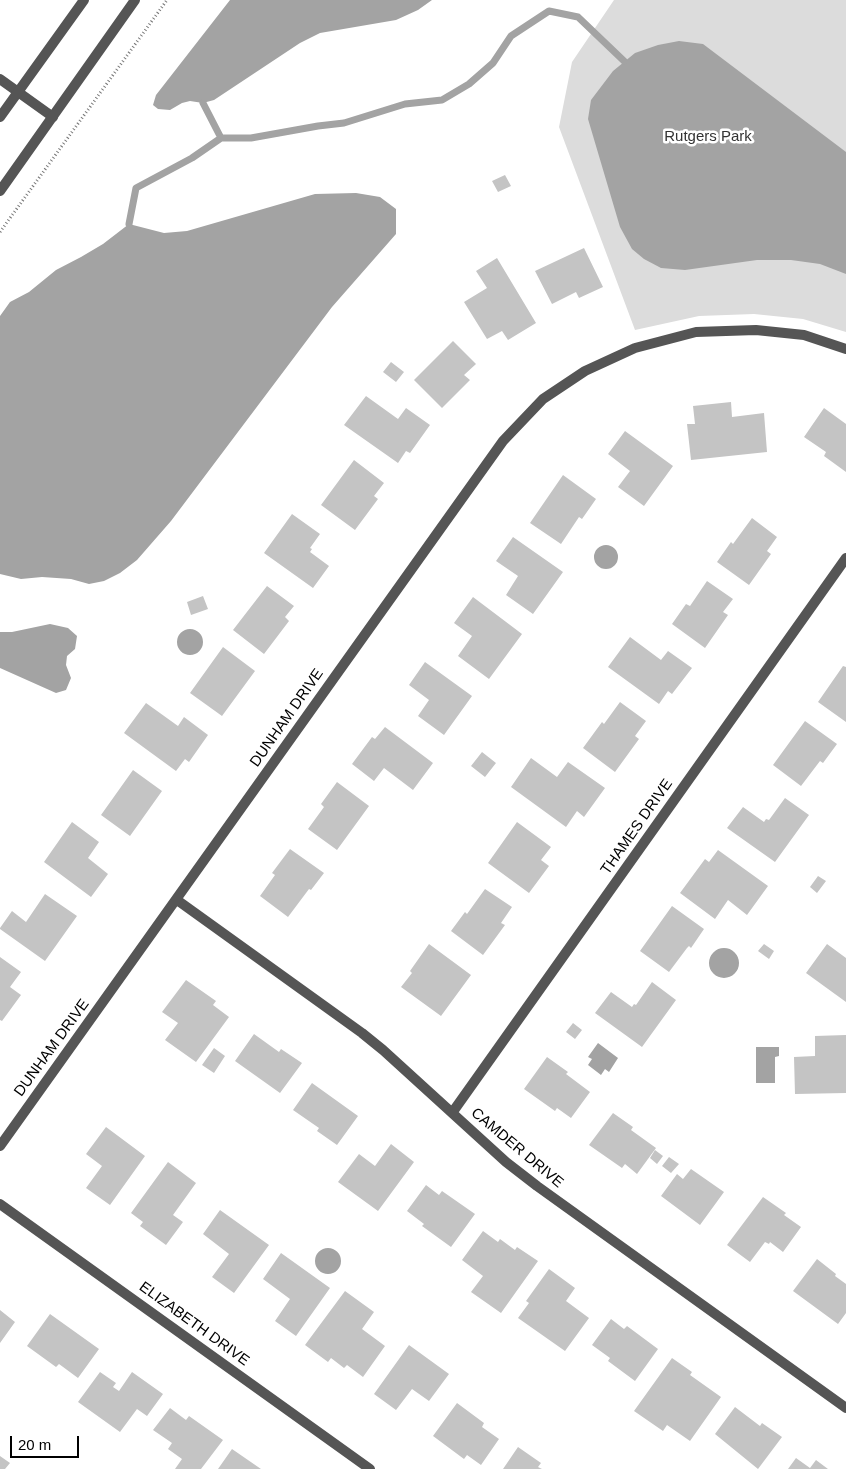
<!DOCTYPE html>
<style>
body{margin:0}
#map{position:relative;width:846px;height:1469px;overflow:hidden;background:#fff;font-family:Helvetica,sans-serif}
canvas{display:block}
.scale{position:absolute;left:10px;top:1436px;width:69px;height:22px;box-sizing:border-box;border:2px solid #000;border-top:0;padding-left:6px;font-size:15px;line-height:18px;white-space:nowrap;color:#000;-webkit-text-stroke:4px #fff;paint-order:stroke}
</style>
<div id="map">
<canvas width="846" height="1469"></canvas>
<div class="scale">20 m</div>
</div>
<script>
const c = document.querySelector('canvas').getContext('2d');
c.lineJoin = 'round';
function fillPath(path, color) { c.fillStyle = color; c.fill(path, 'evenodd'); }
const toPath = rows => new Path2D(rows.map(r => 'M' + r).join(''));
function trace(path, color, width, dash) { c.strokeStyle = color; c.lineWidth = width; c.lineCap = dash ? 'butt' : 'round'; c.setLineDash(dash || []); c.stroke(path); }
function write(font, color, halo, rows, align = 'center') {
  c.font = font + ' Helvetica,sans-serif'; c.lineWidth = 5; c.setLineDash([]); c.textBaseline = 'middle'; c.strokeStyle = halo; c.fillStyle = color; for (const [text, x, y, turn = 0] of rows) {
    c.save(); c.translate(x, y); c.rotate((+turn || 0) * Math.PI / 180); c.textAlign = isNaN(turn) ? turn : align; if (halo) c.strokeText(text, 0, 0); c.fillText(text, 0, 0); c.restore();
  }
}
fillPath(toPath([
 [614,0,846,0,846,332,803,319,754,314,699,316,635,330,559,127,572,62]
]), '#dcdcdc');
fillPath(toPath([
 [230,0,432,0,418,10,396,20,320,33,300,43,214,100,203,103,190,101,182,103,170,110,158,109,153,105,156,95],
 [679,41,703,44,846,152,846,274,820,264,791,260,757,260,685,270,661,268,644,259,632,249,620,227,588,119,591,100,613,71,635,53,658,45],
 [356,193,380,197,396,209,396,234,332,307,171,521,137,560,120,573,104,581,89,584,71,579,42,577,21,579,0,574,0,316,10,302,29,292,56,270,81,257,103,244,129,224,164,233,187,231,315,194],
 '594 557a12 12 0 1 1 24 0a12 12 0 1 1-24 0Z',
 [50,624,68,628,77,636,75,649,67,656,66,665,71,678,66,690,56,693,0,668,0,632,12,632],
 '177 642a13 13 0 1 1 26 0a13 13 0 1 1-26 0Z',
 '709 963a15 15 0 1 1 30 0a15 15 0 1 1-30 0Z',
 [598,1043,618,1058,609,1072,605,1069,601,1075,588,1065,592,1059,588,1057],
 [756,1047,779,1047,779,1056,775,1057,775,1083,756,1083],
 '315 1261a13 13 0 1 1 26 0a13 13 0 1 1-26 0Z'
]), '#a3a3a3');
trace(toPath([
 [203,103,221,138],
 [129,224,136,188,192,158,221,138,251,138,318,126,344,123,405,104,442,100,469,84,493,63,511,36,549,11,578,17,624,61]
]), '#a3a3a3', 7);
fillPath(toPath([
 [505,175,511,186,498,192,492,181],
 [584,248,603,287,579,298,576,292,552,304,535,271],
 [497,258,536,323,508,340,502,331,487,339,464,302,487,288,476,271],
 [453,341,476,364,464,375,470,380,442,408,414,380],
 [391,362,404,372,396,382,383,372],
 [366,396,398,419,406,408,430,425,410,453,406,451,398,463,344,425],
 [731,402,732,417,764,413,767,452,691,460,687,424,695,424,693,406],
 [824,408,846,424,846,472,824,456,826,452,804,437],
 [625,431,673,466,644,506,618,487,630,471,608,454],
 [354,460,384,483,374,496,378,499,355,530,321,505],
 [563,475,596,499,582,519,579,517,561,544,530,523],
 [292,514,320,534,310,548,312,549,310,552,329,566,313,588,264,553],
 [752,518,777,537,767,551,771,554,749,585,717,562,731,542,733,544],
 [513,537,563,572,533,614,506,595,518,576,496,561],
 [707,581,733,599,723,612,728,615,705,648,672,624,686,604,690,606],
 [267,586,294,606,285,617,289,621,264,654,233,630],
 [203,596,208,609,191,615,187,602],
 [473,597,522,634,489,679,458,656,472,636,454,623],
 [630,637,661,660,668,651,692,668,672,694,668,691,659,704,608,667],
 [223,647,255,671,222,716,190,693],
 [425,662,472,696,444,735,418,716,429,700,409,685],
 [843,666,846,667,846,722,818,702],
 [620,702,646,721,635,736,639,739,615,772,583,748,602,722,604,724],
 [146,703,178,726,184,717,208,735,189,762,185,759,176,771,124,733],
 [805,721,837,744,823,763,820,761,801,786,773,765],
 [385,727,433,763,413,790,384,768,374,781,352,764,372,737,375,739],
 [482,752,496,763,485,777,471,766],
 [531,758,557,777,568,762,605,788,584,817,577,811,566,827,511,787],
 [133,770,162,791,130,836,101,815],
 [337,782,369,806,337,850,308,829,324,807,321,804],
 [785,798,809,815,775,862,727,828,743,807,764,822,766,819,769,820],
 [72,822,99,842,88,858,108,874,91,897,44,862],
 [517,822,551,847,541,860,549,866,529,893,488,863],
 [290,849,324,873,311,890,309,889,288,917,260,896,275,875,272,873],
 [718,850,768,886,747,915,728,900,715,919,680,893,705,859,709,862],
 [818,876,826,881,817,893,810,887],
 [485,889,512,907,501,923,505,925,483,955,451,931,465,912,467,914],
 [45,894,77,916,45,961,0,929,0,928,12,911,26,922],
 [672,906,704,929,691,948,689,946,687,948,669,972,640,951],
 [429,944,471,975,441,1016,401,987,412,973,410,971],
 [764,944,774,951,769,959,758,951],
 [827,944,846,958,846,1002,806,973],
 [0,957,21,972,10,987,21,995,2,1021,0,1020],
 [186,980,216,1001,213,1005,229,1017,196,1062,165,1040,178,1023,162,1012],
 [652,982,676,1000,642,1047,595,1013,611,992,632,1007,634,1004,636,1005],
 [573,1023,582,1030,575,1039,566,1032],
 [254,1034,279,1052,281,1049,302,1063,280,1093,235,1061],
 [846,1035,846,1093,795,1094,794,1057,815,1056,815,1036],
 [214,1048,225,1056,214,1073,202,1065],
 [547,1057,568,1072,566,1074,590,1092,571,1118,557,1108,555,1111,524,1089],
 [312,1083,358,1116,337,1145,317,1131,319,1128,293,1110],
 [613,1113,633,1127,631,1130,656,1148,637,1174,625,1164,622,1168,589,1145],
 [106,1127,145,1156,110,1205,86,1188,102,1166,86,1154],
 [391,1144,414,1162,378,1211,338,1182,359,1154,375,1166],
 [655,1150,663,1156,657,1164,650,1158],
 [669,1157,679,1164,671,1173,662,1166],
 [168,1162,196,1183,173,1215,183,1222,166,1245,140,1226,143,1222,131,1213],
 [691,1169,724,1192,700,1225,661,1196,677,1174,683,1179],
 [426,1185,439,1195,442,1191,475,1214,451,1247,422,1226,424,1224,407,1211],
 [763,1197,786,1213,784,1215,801,1227,783,1252,770,1242,769,1244,765,1242,750,1262,727,1245],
 [220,1210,269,1245,234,1293,212,1277,229,1254,203,1234],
 [483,1231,498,1242,500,1239,515,1250,517,1247,538,1261,501,1313,471,1292,483,1276,462,1260],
 [281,1253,330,1288,296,1336,275,1321,290,1299,263,1279],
 [817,1259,836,1274,835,1276,846,1284,846,1313,838,1324,793,1291],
 [549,1269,575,1288,566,1301,589,1318,565,1351,518,1318,529,1303,526,1301],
 [345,1291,374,1312,362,1329,385,1346,363,1377,347,1365,344,1368,331,1358,328,1362,305,1345],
 [0,1310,15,1322,0,1343],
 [50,1314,99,1349,78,1378,59,1364,56,1367,27,1346],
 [611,1319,624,1329,627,1326,658,1349,635,1381,608,1361,610,1358,592,1345],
 [409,1345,449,1374,429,1401,412,1389,396,1410,374,1394],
 [672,1358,692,1372,690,1375,721,1397,690,1441,667,1425,663,1431,634,1411],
 [100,1372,116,1383,113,1387,119,1391,132,1372,163,1394,147,1416,137,1409,120,1432,78,1402],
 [457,1403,484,1423,482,1427,499,1439,481,1465,467,1455,464,1459,433,1436],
 [735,1407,760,1426,762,1423,782,1437,758,1469,715,1434],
 [170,1408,186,1420,189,1416,223,1440,201,1469,175,1469,182,1459,168,1449,172,1443,153,1430],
 [518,1447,541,1463,538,1467,542,1469,503,1469],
 [232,1449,261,1469,218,1469],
 [0,1456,10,1463,5,1469,0,1469],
 [796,1458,810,1468,816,1460,828,1469,788,1469]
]), '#c4c4c4');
trace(toPath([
 [0,232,167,0]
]), '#777', 3, [1, 2.5]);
trace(toPath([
 [0,79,53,117],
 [177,900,362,1033,383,1050,506,1162,537,1186,846,1408],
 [452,1113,846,558],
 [0,1146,503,441,543,399,585,371,635,348,696,332,756,330,804,335,846,349],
 [0,1204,370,1469]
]), '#555', 10);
trace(toPath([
 [0,117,84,0],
 [0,191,135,0]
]), '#555', 10);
write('15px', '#333', '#fff', [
 ["Rutgers Park",708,137]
]);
write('15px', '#000', '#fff', [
 ["DUNHAM DRIVE",287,718,-55],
 ["THAMES DRIVE",637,827,-55],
 ["DUNHAM DRIVE",52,1048,-54],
 ["CAMDER DRIVE",517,1148,40],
 ["ELIZABETH DRIVE",194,1324,36]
]);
</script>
